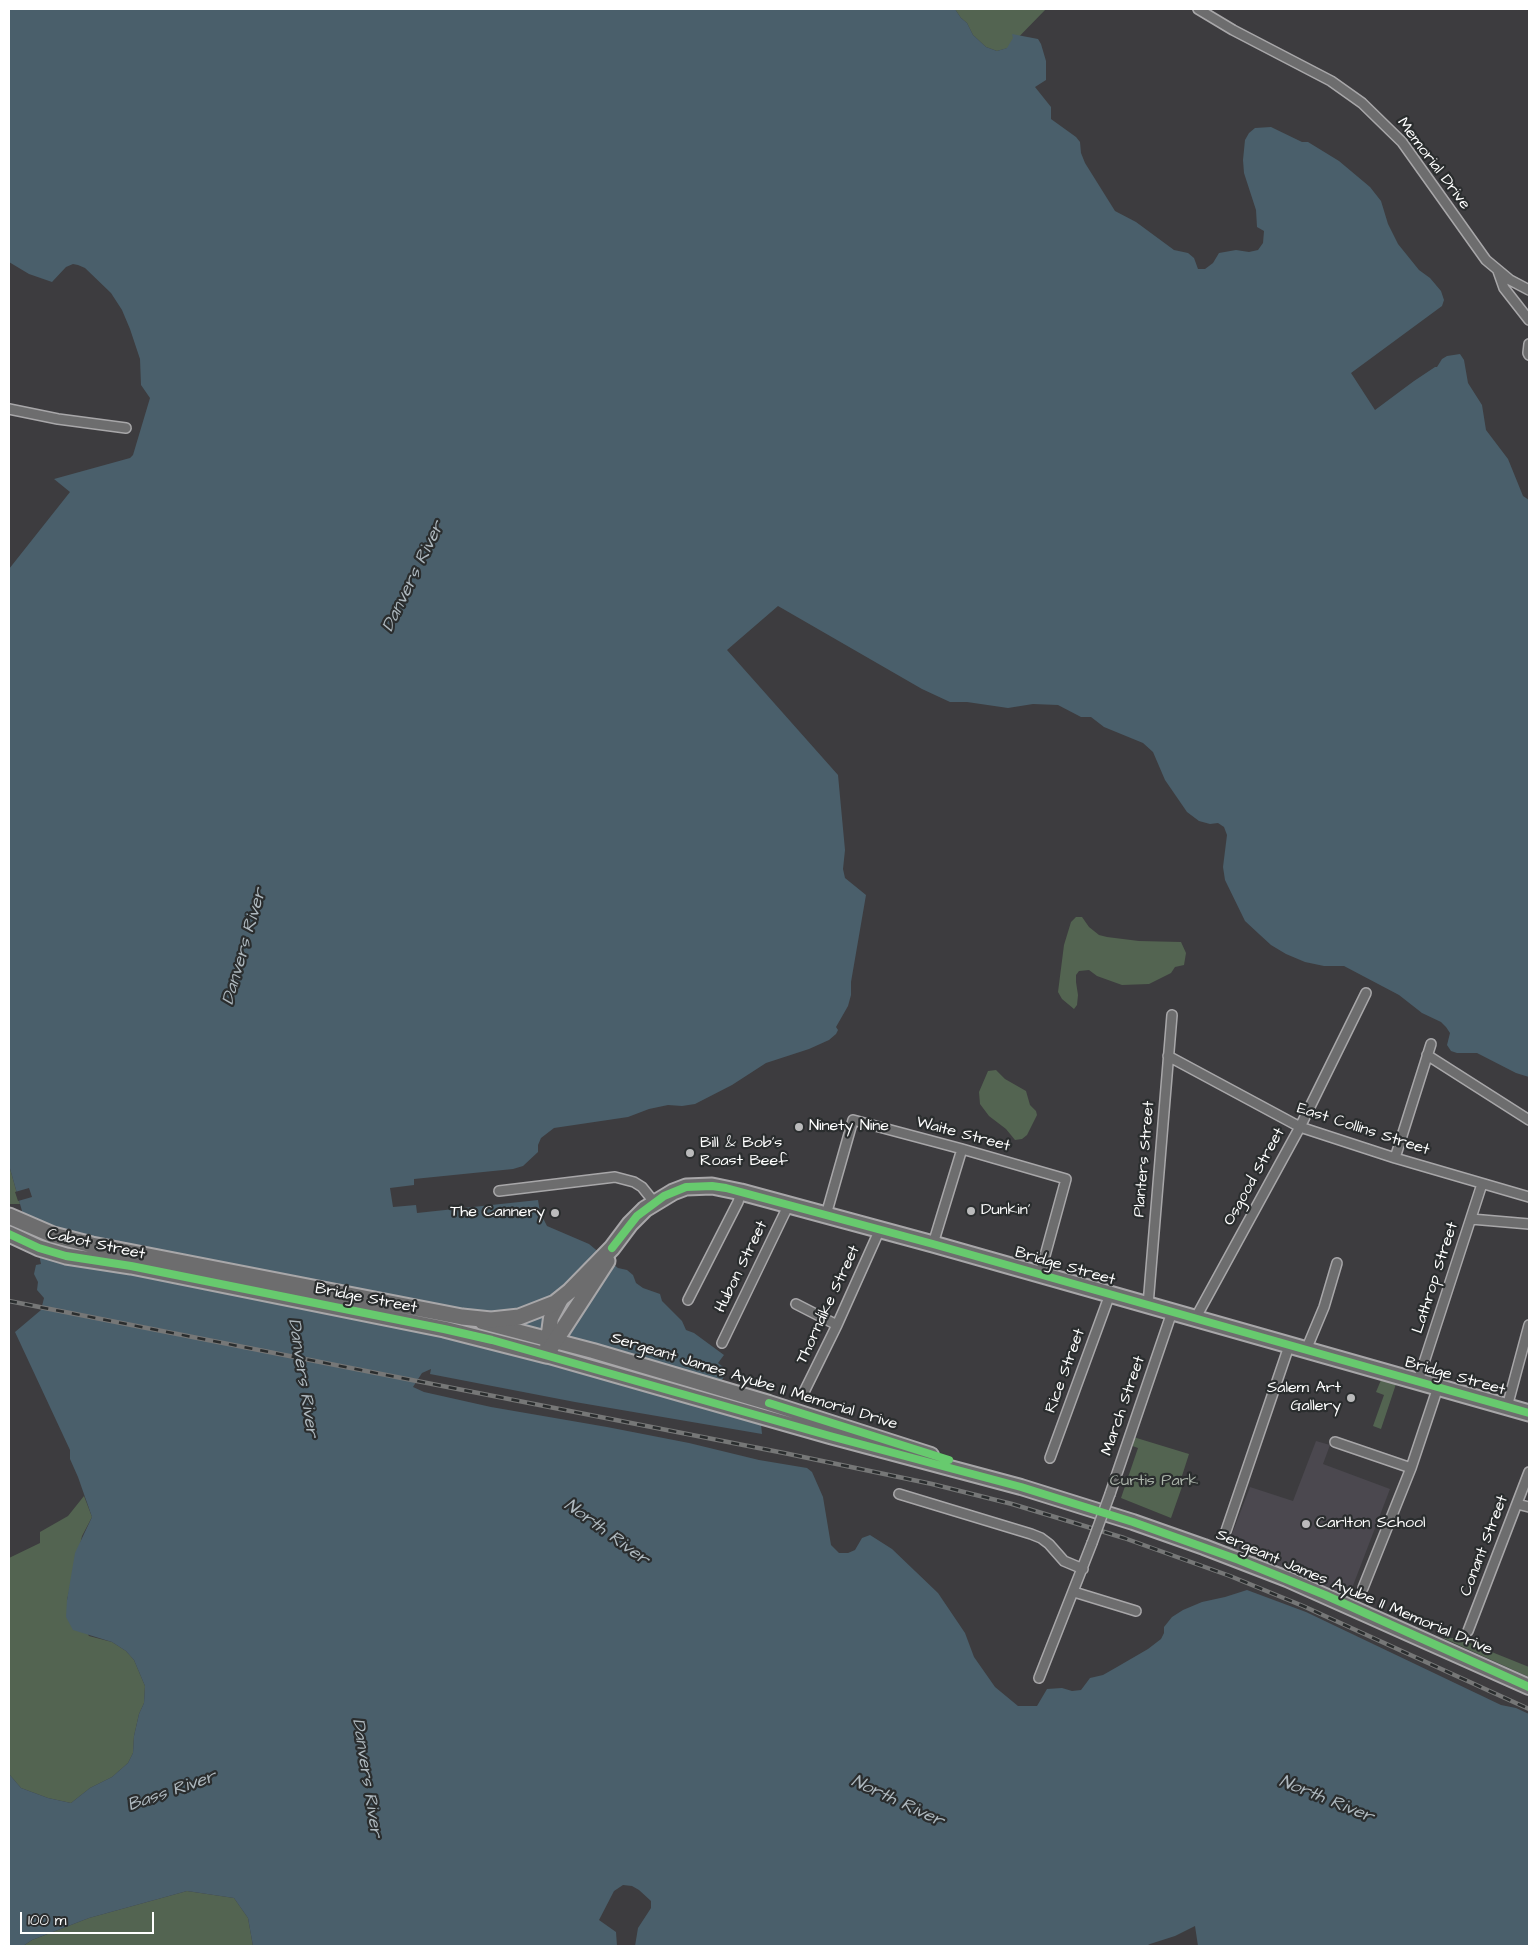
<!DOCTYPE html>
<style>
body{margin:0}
#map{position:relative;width:1538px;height:1955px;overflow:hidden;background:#3d3c3f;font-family:"Architects Daughter",sans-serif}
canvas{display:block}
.frame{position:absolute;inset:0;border:10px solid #fff;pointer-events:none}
.scale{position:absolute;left:20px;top:1912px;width:134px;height:22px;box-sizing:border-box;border:2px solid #fff;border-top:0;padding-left:6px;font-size:15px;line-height:18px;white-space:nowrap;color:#fff;-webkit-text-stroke:4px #2a2d2e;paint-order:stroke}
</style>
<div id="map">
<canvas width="1538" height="1955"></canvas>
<div class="frame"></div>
<div class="scale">100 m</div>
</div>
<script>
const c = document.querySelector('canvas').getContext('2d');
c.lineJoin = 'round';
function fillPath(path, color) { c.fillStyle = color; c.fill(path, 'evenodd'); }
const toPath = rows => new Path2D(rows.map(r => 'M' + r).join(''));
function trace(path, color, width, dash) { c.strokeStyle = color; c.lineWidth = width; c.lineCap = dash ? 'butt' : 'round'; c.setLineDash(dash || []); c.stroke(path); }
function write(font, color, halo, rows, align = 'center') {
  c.font = font + ' "Architects Daughter",sans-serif'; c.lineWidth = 4.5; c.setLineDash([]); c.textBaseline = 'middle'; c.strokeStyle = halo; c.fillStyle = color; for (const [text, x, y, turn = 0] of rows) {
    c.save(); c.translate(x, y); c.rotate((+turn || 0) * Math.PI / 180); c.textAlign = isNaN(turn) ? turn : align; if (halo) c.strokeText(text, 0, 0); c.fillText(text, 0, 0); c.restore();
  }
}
fillPath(toPath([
 [1316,1441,1330,1445,1323,1464,1390,1489,1349,1596,1227,1547,1250,1487,1293,1501]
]), '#4b484f');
fillPath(toPath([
 [955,9,1046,9,1008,48,997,51,986,47,973,35,967,23,961,18],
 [1076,917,1082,917,1089,927,1099,935,1107,937,1139,941,1181,942,1186,953,1184,965,1175,967,1171,973,1149,984,1122,985,1097,976,1089,970,1079,971,1076,975,1076,982,1078,995,1077,1005,1074,1009,1062,999,1058,992,1064,945,1071,922],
 [996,1070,1005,1079,1026,1091,1030,1105,1036,1111,1037,1115,1027,1135,1022,1139,1015,1140,1006,1129,989,1116,980,1104,979,1092,988,1071],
 [9,1165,20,1204,9,1204],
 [1381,1380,1396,1384,1381,1429,1373,1426,1384,1395,1376,1392],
 [1130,1436,1189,1454,1181,1479,1184,1481,1171,1518,1121,1498,1138,1448,1127,1444],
 [84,1496,92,1517,82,1536,67,1600,89,1636,112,1642,126,1651,134,1660,145,1686,144,1703,139,1714,134,1736,133,1753,128,1763,112,1777,90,1788,71,1803,48,1798,21,1788,9,1774,9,1558,40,1543,40,1532,68,1516],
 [1443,1638,1455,1638,1462,1640,1529,1667,1529,1677],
 [187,1891,234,1898,248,1918,253,1946,23,1946,32,1940,89,1918]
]), '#536451');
fillPath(toPath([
 [9,9,955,9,961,18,967,23,973,35,986,47,997,51,1007,48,1013,38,1012,34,1038,39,1041,44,1046,61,1046,80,1035,87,1051,107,1051,119,1076,137,1080,142,1081,153,1085,163,1115,211,1136,222,1174,250,1188,253,1194,258,1198,269,1205,269,1213,263,1219,253,1236,250,1249,252,1258,250,1263,243,1264,231,1257,227,1256,210,1244,173,1243,160,1245,140,1249,133,1255,128,1271,127,1302,142,1308,142,1339,161,1370,187,1381,201,1388,224,1398,244,1419,270,1430,278,1441,291,1444,300,1442,306,1351,373,1375,410,1414,381,1435,367,1437,367,1442,359,1447,356,1460,354,1464,360,1468,383,1482,405,1486,430,1508,459,1523,496,1529,500,1529,1077,1516,1073,1477,1053,1457,1053,1451,1051,1447,1045,1450,1033,1446,1027,1441,1022,1422,1013,1399,995,1344,966,1324,966,1305,962,1286,954,1271,945,1259,934,1245,921,1225,880,1223,867,1227,835,1224,827,1218,823,1210,824,1199,821,1187,812,1165,780,1153,752,1143,743,1104,727,1091,717,1081,717,1058,705,1033,704,1008,708,967,702,950,702,922,689,778,606,727,650,838,775,845,850,843,869,845,878,866,895,851,982,851,995,848,1006,836,1027,838,1030,836,1034,829,1040,809,1049,766,1063,732,1085,695,1104,682,1106,668,1105,649,1109,628,1117,554,1128,541,1138,538,1145,538,1152,523,1166,513,1169,414,1179,414,1185,390,1188,393,1207,416,1205,417,1213,538,1200,540,1212,547,1226,589,1244,618,1268,627,1270,633,1275,636,1283,643,1288,660,1294,662,1301,682,1321,686,1330,694,1333,724,1355,718,1363,727,1370,722,1380,761,1424,762,1434,575,1402,430,1374,431,1369,422,1373,413,1387,424,1392,491,1407,607,1427,689,1443,759,1460,807,1468,812,1472,823,1497,831,1545,839,1553,848,1553,855,1550,862,1538,870,1535,892,1549,938,1593,965,1633,974,1657,995,1687,1018,1706,1037,1706,1047,1689,1062,1688,1072,1691,1081,1690,1090,1678,1103,1675,1117,1667,1148,1649,1161,1639,1164,1633,1164,1627,1172,1617,1183,1610,1202,1602,1225,1597,1247,1590,1306,1612,1501,1705,1516,1708,1529,1714,1529,1946,1198,1946,1195,1926,1175,1936,1150,1944,1146,1946,635,1946,638,1928,651,1908,651,1901,639,1890,632,1886,623,1885,614,1891,599,1920,616,1932,617,1946,253,1946,248,1918,234,1898,187,1891,89,1918,32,1940,23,1946,9,1946,9,1774,21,1788,48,1798,71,1803,90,1788,112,1777,128,1763,133,1753,134,1736,139,1714,144,1703,145,1686,134,1660,126,1651,112,1642,73,1630,66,1617,67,1600,75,1553,92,1517,78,1477,70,1459,70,1450,15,1332,41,1310,44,1298,37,1290,38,1282,34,1274,36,1265,41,1264,36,1240,22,1211,9,1165,9,569,70,492,54,479,130,458,133,455,150,398,141,385,140,359,130,329,122,310,111,293,85,268,78,265,73,264,66,267,52,282,29,274,9,262]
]), '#4a5f6b');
fillPath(toPath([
 [29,1188,32,1197,18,1201,15,1192]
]), '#3d3c3f');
const minor = toPath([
 [1198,9,1233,30,1331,81,1362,103,1402,142,1486,260,1510,280,1529,290],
 [1498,271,1504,288,1529,320],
 [1529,344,1528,353,1529,355],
 [9,409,58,419,126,428],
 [1427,1055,1529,1120],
 [1168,1056,1300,1127,1395,1158,1529,1197],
 [1395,1158,1431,1044],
 [499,1191,615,1177,634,1182,642,1187,654,1202],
 [826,1215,853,1120,962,1149,1066,1179,1040,1274],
 [1471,1219,1529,1224],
 [933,1244,962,1149],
 [688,1300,738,1202,741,1192],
 [796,1304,837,1325],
 [1148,1305,1172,1015],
 [1195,1319,1300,1127,1366,993],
 [722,1343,789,1204],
 [1306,1350,1324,1307,1337,1263],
 [1418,1381,1482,1184],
 [803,1394,837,1325,880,1229],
 [1507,1407,1529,1325],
 [1335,1442,1411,1468],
 [1050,1458,1110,1294],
 [899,1494,1031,1534,1041,1538,1049,1544,1064,1561,1083,1569],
 [1110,1494,1172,1312],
 [1517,1504,1529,1507],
 [1226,1531,1289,1346],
 [1363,1588,1411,1468,1438,1387],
 [1074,1592,1136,1611],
 [1468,1631,1529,1472],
 [1039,1678,1092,1543]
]);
const primary = toPath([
 [561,1299,551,1318,546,1355,830,1436,1021,1487,1133,1522,1204,1547,1287,1579,1529,1687],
 [482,1322,593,1351,769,1403,931,1455]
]);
const trunk = toPath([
 [9,1216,53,1235,92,1245,462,1317,491,1320,519,1317,555,1303,570,1291,612,1248,630,1224,645,1209,673,1192,686,1187,712,1186,741,1192,933,1244,1529,1413],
 [9,1234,39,1248,66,1256,131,1266,444,1329,546,1355,607,1261]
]);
trace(minor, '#a8a7a9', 12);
trace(primary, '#a8a7a9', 18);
trace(trunk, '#a8a7a9', 19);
trace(minor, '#6d6d6e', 9);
trace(primary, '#6d6d6e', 14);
trace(trunk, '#6d6d6e', 15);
const rail = toPath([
 [9,1301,784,1453,932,1484,1012,1504,1124,1538,1230,1576,1303,1606,1529,1709]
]);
trace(rail, '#767777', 4.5);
trace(rail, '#2a2d2e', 2.5, [8]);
const minorBridge = toPath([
 [1092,1543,1110,1494]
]);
trace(minorBridge, '#a8a7a9', 12, []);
trace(minorBridge, '#6d6d6e', 9);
trace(toPath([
 [9,1234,39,1248,66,1256,131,1266,444,1329,492,1340,830,1436,1021,1487,1133,1522,1239,1560,1325,1595,1529,1687],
 [612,1248,637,1216,664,1196,686,1187,712,1186,726,1188,933,1244,1529,1413],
 [769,1403,949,1460]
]), '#67ca6e', 8);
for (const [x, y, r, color] of [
 [799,1127,5,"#bbbbbc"],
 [690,1153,5,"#bbbbbc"],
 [971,1211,5,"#bbbbbc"],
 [555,1213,5,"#bbbbbc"],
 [1351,1398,5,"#bbbbbc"],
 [1306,1524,5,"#bbbbbc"]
]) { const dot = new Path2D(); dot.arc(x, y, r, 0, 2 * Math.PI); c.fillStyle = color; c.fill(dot); trace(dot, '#2a2d2e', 2); }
write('16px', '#fff', '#2a2d2e', [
 ["Memorial Drive",1433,164,53],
 ["East Collins Street",1363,1130,18],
 ["Waite Street",963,1135,15],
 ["Planters Street",1145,1159,-85],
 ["Osgood Street",1255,1177,-61],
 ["Cabot Street",96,1245,12],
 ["Hubon Street",742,1267,-64],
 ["Bridge Street",1065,1267,16],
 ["Lathrop Street",1436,1278,-72],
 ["Bridge Street",366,1299,11],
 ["Thorndike Street",829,1305,-65],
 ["Rice Street",1066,1371,-70],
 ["Bridge Street",1455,1377,16],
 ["Sergeant James Ayube II Memorial Drive",754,1382,17],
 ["March Street",1124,1406,-71],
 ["Conant Street",1485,1546,-69],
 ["Sergeant James Ayube II Memorial Drive",1354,1593,23]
]);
write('16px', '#fff', '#2a2d2e', [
 ["Ninety Nine",809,1127],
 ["Bill & Bob's",700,1144],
 ["Roast Beef",700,1162],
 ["Dunkin'",981,1211],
 ["The Cannery",545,1213,"right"],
 ["Salem Art",1341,1389,"right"],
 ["Gallery",1341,1407,"right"],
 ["Carlton School",1316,1524]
], 'left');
write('16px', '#abb4aa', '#2a2d2e', [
 ["Curtis Park",1154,1482]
]);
write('italic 18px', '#aeb8be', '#2a2d2e', [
 ["Danvers River",414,577,-64],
 ["Danvers River",245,947,-74],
 ["Danvers River",302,1378,81],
 ["North River",606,1533,36],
 ["Danvers River",366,1778,81],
 ["Bass River",172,1792,-19],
 ["North River",1326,1800,22],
 ["North River",897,1802,25]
]);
</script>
